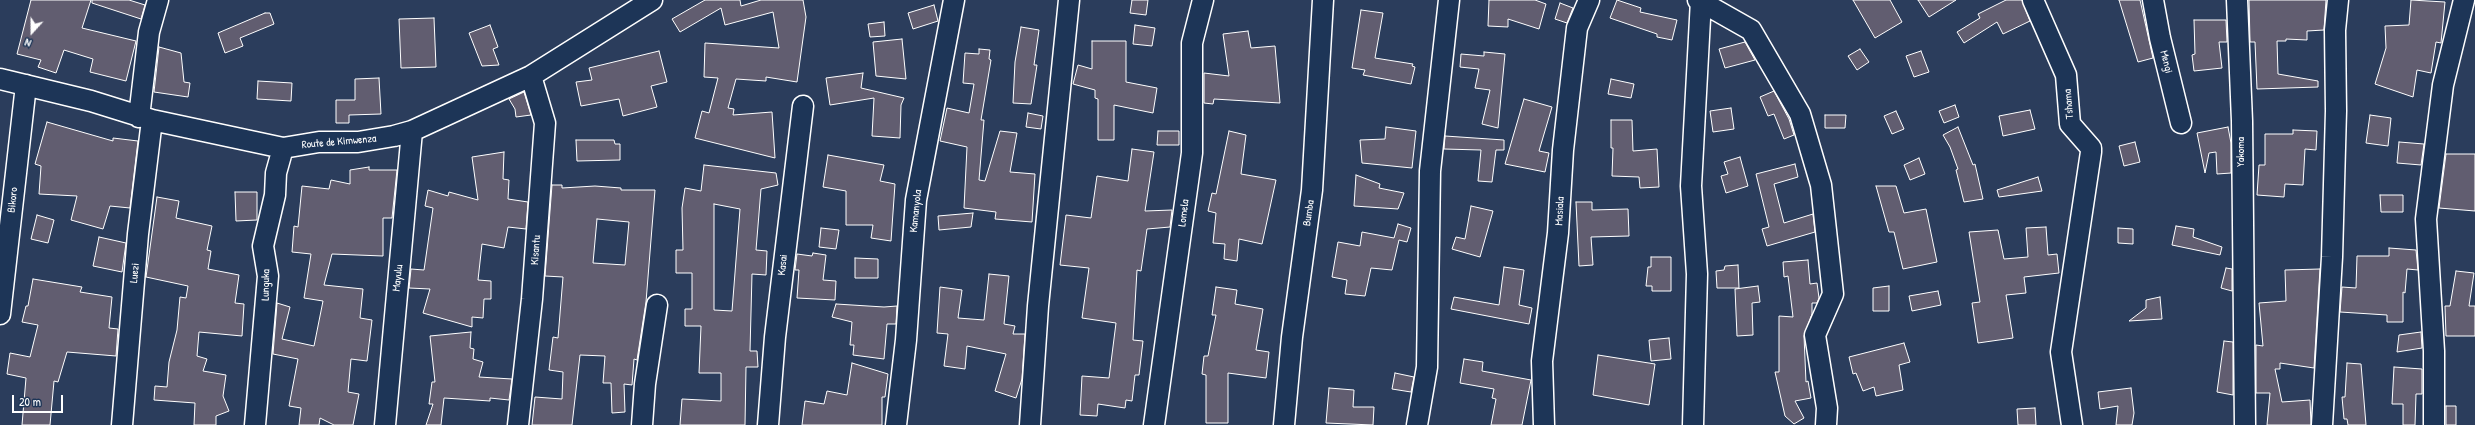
<!DOCTYPE html>
<style>
body{margin:0}
#map{position:relative;width:2475px;height:425px;overflow:hidden;background:#2b3d5c;font-family:"Patrick Hand",sans-serif}
canvas{display:block}
.north{position:absolute;left:12px;top:12px;width:40px;height:40px;-webkit-text-stroke:3px #1d3557;paint-order:stroke;rotate:201deg;font-size:11px;font-weight:700;line-height:16px;text-align:center;color:#fff}
.north::after{content:'';display:block;margin:auto;width:14px;height:18px;background:#fff;clip-path:polygon(50% 0,100% 100%,50% 72%,0 100%)}
.scale{position:absolute;left:12px;top:395px;width:51px;height:18px;box-sizing:border-box;border:2px solid #fff;border-top:0;padding-left:5px;font-size:12px;line-height:14px;white-space:nowrap;color:#fff;-webkit-text-stroke:3px #1d3557;paint-order:stroke}
</style>
<div id="map">
<canvas width="2475" height="425"></canvas>
<div class="north">N</div>
<div class="scale">20 m</div>
</div>
<script>
const c = document.querySelector('canvas').getContext('2d');
c.lineJoin = 'round';
function fillPath(path, color) { c.fillStyle = color; c.fill(path, 'evenodd'); }
const toPath = rows => new Path2D(rows.map(r => 'M' + r).join(''));
function trace(path, color, width, dash) { c.strokeStyle = color; c.lineWidth = width; c.lineCap = dash ? 'butt' : 'round'; c.setLineDash(dash || []); c.stroke(path); }
function write(font, color, halo, rows, align = 'center') {
  c.font = font + ' "Patrick Hand",sans-serif'; c.lineWidth = 4; c.setLineDash([]); c.textBaseline = 'middle'; c.strokeStyle = halo; c.fillStyle = color; for (const [text, x, y, turn = 0] of rows) {
    c.save(); c.translate(x, y); c.rotate((+turn || 0) * Math.PI / 180); c.textAlign = isNaN(turn) ? turn : align; if (halo) c.strokeText(text, 0, 0); c.fillText(text, 0, 0); c.restore();
  }
}
const building = toPath([
 [31,0,91,0,82,28,136,41,126,81,90,72,93,59,64,50,56,73,38,67,41,60,17,54,31,0],
 [92,0,129,0,145,5,141,19,92,3,92,0],
 [705,0,740,0,741,6,761,0,803,0,806,17,797,82,766,77,766,81,736,79,728,108,734,109,733,115,772,112,775,158,695,138,702,111,709,113,718,78,704,77,705,43,779,48,773,12,725,25,721,8,680,32,672,19,705,0],
 [1132,0,1148,0,1146,15,1130,13,1132,0],
 [1489,0,1535,0,1546,4,1539,29,1508,19,1508,27,1488,26,1489,0],
 [1617,0,1641,8,1640,12,1677,20,1672,40,1657,37,1657,34,1610,18,1617,0],
 [1853,0,1890,0,1902,22,1875,38,1853,0],
 [1918,0,1956,0,1929,17,1918,0],
 [2006,0,2022,0,2030,21,2003,34,1997,22,1964,43,1957,32,1980,18,1978,14,2006,0],
 [2119,0,2140,0,2153,58,2138,62,2119,0],
 [2249,0,2326,0,2324,30,2307,31,2307,40,2286,39,2286,41,2277,41,2278,74,2318,81,2318,87,2257,89,2255,42,2250,42,2249,0],
 [2411,0,2445,2,2441,43,2436,42,2431,73,2417,70,2413,97,2375,84,2386,48,2385,26,2409,25,2411,0],
 [1560,3,1573,8,1567,23,1555,19,1560,3],
 [934,5,938,21,913,29,908,13,934,5],
 [1361,10,1383,13,1375,58,1413,64,1412,66,1415,67,1411,84,1363,75,1365,70,1352,68,1361,10],
 [265,13,270,13,274,24,240,38,243,46,225,53,218,33,265,13],
 [434,18,436,67,401,68,399,19,434,18],
 [2194,20,2226,20,2227,42,2219,42,2222,68,2194,71,2192,55,2195,54,2194,20],
 [884,22,885,36,870,37,868,24,884,22],
 [490,25,498,47,493,49,499,65,482,66,469,33,490,25],
 [1135,25,1155,28,1152,46,1133,44,1135,25],
 [1021,27,1039,30,1034,65,1037,65,1031,104,1013,103,1015,62,1021,27],
 [1248,31,1251,48,1275,46,1280,103,1214,99,1213,104,1204,103,1204,73,1229,76,1223,34,1248,31],
 [902,39,906,79,876,76,873,42,902,39],
 [1092,41,1126,41,1126,82,1157,88,1153,113,1114,105,1114,140,1098,140,1098,99,1095,98,1095,90,1073,84,1078,65,1092,69,1092,41],
 [1745,42,1755,60,1725,68,1719,49,1745,42],
 [159,47,181,53,184,82,190,83,188,97,154,92,159,47],
 [979,49,990,50,989,59,991,60,981,120,984,120,979,180,985,181,1000,131,1017,133,1010,172,1035,174,1032,222,995,219,996,212,964,208,967,147,940,141,947,108,969,113,974,84,963,83,965,53,979,54,979,49],
 [1860,49,1869,62,1857,70,1848,56,1860,49],
 [659,51,667,82,651,86,657,107,623,116,619,99,581,106,576,82,592,80,589,68,659,51],
 [1921,51,1929,72,1914,77,1906,56,1921,51],
 [1484,52,1505,54,1498,128,1482,124,1490,90,1475,88,1479,69,1460,67,1461,54,1484,56,1484,52],
 [863,73,861,88,904,98,901,105,900,138,872,136,874,98,830,105,826,78,863,73],
 [379,78,381,114,349,115,349,123,336,123,336,100,355,100,355,79,379,78],
 [1611,79,1634,84,1631,98,1608,94,1611,79],
 [258,81,292,83,291,101,257,99,258,81],
 [1774,91,1789,119,1794,135,1784,139,1774,114,1768,116,1760,97,1774,91],
 [524,92,531,115,516,117,515,109,509,99,524,92],
 [1524,99,1552,107,1539,151,1549,153,1545,172,1505,164,1524,99],
 [1955,105,1959,117,1944,123,1939,111,1955,105],
 [1731,108,1734,129,1713,132,1710,111,1731,108],
 [2030,110,2035,129,2003,136,1999,116,2030,110],
 [1896,111,1904,129,1892,134,1884,116,1896,111],
 [1028,113,1043,116,1041,129,1026,127,1028,113],
 [1825,115,1846,115,1845,128,1825,128,1825,115],
 [2370,115,2391,118,2388,146,2366,143,2370,115],
 [1611,120,1632,120,1633,151,1657,149,1659,187,1640,188,1639,177,1612,176,1613,148,1611,148,1611,120],
 [47,122,113,141,113,138,138,141,130,208,110,206,103,229,71,220,77,196,39,194,41,166,35,164,47,122],
 [1386,127,1416,131,1412,168,1362,163,1360,140,1385,139,1386,127],
 [1958,127,1973,165,1975,164,1983,199,1964,202,1956,170,1958,169,1950,147,1943,135,1958,127],
 [2228,127,2231,143,2231,173,2217,174,2216,152,2209,153,2205,173,2197,133,2228,127],
 [2293,130,2317,131,2316,150,2305,149,2303,185,2285,184,2284,197,2257,195,2259,165,2265,165,2265,134,2293,134,2293,130],
 [1158,131,1179,131,1179,145,1157,145,1158,131],
 [1229,131,1246,135,1241,174,1276,180,1262,244,1239,239,1237,261,1224,259,1225,244,1213,243,1216,213,1208,211,1212,193,1216,194,1229,131],
 [1445,136,1504,140,1504,150,1496,150,1492,182,1478,181,1481,150,1444,149,1445,136],
 [576,140,614,140,615,144,620,144,620,160,577,161,576,140],
 [2135,142,2140,162,2124,166,2119,146,2135,142],
 [2399,142,2424,144,2421,165,2397,163,2399,142],
 [1132,149,1154,152,1145,211,1172,210,1170,227,1147,229,1141,271,1137,270,1133,340,1143,341,1139,375,1135,375,1132,401,1126,400,1125,408,1098,404,1097,416,1080,415,1082,376,1109,378,1116,323,1082,318,1089,268,1060,265,1066,215,1091,218,1097,176,1128,181,1132,149],
 [504,152,503,179,509,180,508,199,528,202,526,229,508,227,504,248,482,244,478,280,491,281,491,299,484,299,483,318,472,317,472,327,423,313,430,289,409,288,411,269,424,270,433,208,425,206,428,190,448,196,449,192,478,200,472,157,504,152],
 [2446,154,2475,154,2475,211,2439,208,2446,154],
 [828,155,884,165,880,181,895,184,891,241,871,238,873,225,846,225,846,191,823,187,828,155],
 [1740,157,1748,186,1726,193,1721,176,1728,174,1724,162,1740,157],
 [1919,158,1925,174,1910,180,1904,165,1919,158],
 [1795,164,1798,177,1774,184,1784,223,1813,214,1815,232,1767,246,1762,229,1769,227,1756,174,1795,164],
 [704,165,776,173,778,185,761,189,756,250,767,251,766,275,752,274,750,351,757,351,758,367,746,367,745,425,680,425,682,399,721,401,721,373,699,373,701,326,685,326,685,309,692,309,692,273,676,273,676,250,683,250,682,208,685,188,701,191,704,165],
 [714,204,740,209,732,311,714,310,714,204],
 [369,167,369,170,397,170,392,218,383,218,383,256,332,254,324,285,363,289,360,318,372,320,367,361,351,359,348,392,359,394,353,425,334,425,320,418,319,425,299,425,301,408,289,406,298,359,273,354,277,303,290,307,282,339,314,346,323,301,304,298,311,254,292,252,294,226,298,227,302,186,329,189,331,180,350,184,350,170,369,167],
 [1356,175,1380,184,1379,188,1404,193,1398,209,1354,206,1356,175],
 [2038,177,2042,191,1999,197,1997,190,2038,177],
 [552,185,562,185,562,188,595,186,621,188,621,190,655,190,646,302,637,360,634,359,632,385,624,384,625,412,612,413,611,383,603,383,605,356,580,355,572,425,532,425,535,397,562,399,563,372,549,370,553,337,558,338,563,277,545,276,552,185],
 [597,219,629,222,625,265,593,263,597,219],
 [1876,186,1896,186,1904,213,1926,209,1937,262,1903,269,1894,232,1889,232,1876,186],
 [235,192,257,192,257,220,236,221,235,192],
 [2380,195,2403,195,2403,212,2381,212,2380,195],
 [157,197,179,201,176,218,212,226,207,250,211,251,208,269,239,275,235,303,244,304,242,336,199,332,197,356,207,359,203,371,226,375,223,396,229,411,216,416,216,425,194,425,195,403,154,400,155,386,167,387,169,362,177,330,180,297,186,298,188,286,146,277,157,197],
 [1576,202,1592,202,1592,210,1628,209,1629,236,1591,237,1593,265,1579,266,1576,202],
 [1471,206,1493,211,1480,257,1452,249,1456,237,1465,239,1471,206],
 [973,213,971,227,939,230,938,216,973,213],
 [37,215,54,220,48,243,31,239,37,215],
 [1398,224,1411,228,1407,242,1399,240,1392,270,1371,268,1365,296,1345,294,1347,280,1332,277,1338,242,1360,246,1362,232,1394,238,1398,224],
 [2176,226,2194,229,2193,237,2222,247,2220,255,2172,245,2176,226],
 [2046,227,2048,255,2057,254,2059,273,2024,277,2026,293,2006,295,2013,338,1978,343,1972,303,1980,302,1969,232,1998,230,2004,259,2028,257,2026,228,2046,227],
 [821,228,839,230,836,249,819,247,821,228],
 [2118,228,2133,229,2133,244,2118,243,2118,228],
 [99,237,126,243,122,272,93,266,99,237],
 [2389,248,2416,250,2418,270,2407,269,2405,293,2403,292,2403,322,2387,322,2387,315,2340,312,2342,287,2356,288,2357,256,2389,256,2389,248],
 [813,253,826,255,823,280,836,281,835,300,797,298,799,270,795,270,797,254,812,256,813,253],
 [1651,257,1671,257,1671,291,1652,291,1652,286,1646,286,1648,267,1651,267,1651,257],
 [855,258,878,259,878,278,855,278,855,258],
 [1808,260,1810,284,1817,283,1819,298,1817,303,1812,303,1812,314,1804,336,1806,382,1808,381,1811,398,1795,401,1804,418,1794,424,1785,416,1775,372,1779,372,1779,316,1793,317,1788,276,1784,277,1783,262,1808,260],
 [1738,265,1739,288,1717,288,1716,271,1724,270,1725,266,1738,265],
 [1504,267,1524,270,1519,305,1532,308,1529,324,1451,309,1454,297,1499,305,1504,267],
 [2226,268,2232,269,2232,291,2221,288,2226,268],
 [2320,269,2314,368,2280,363,2280,369,2275,369,2282,402,2310,400,2311,425,2267,425,2270,393,2256,393,2256,345,2263,346,2259,303,2286,301,2285,270,2320,269],
 [2456,271,2474,273,2469,306,2475,306,2475,336,2446,336,2445,306,2450,306,2456,271],
 [989,274,1009,276,1004,324,1015,326,1013,334,1025,334,1022,379,1016,398,995,391,1006,354,967,346,965,369,944,366,948,334,937,333,940,287,962,290,958,318,984,320,989,274],
 [33,279,82,287,80,292,112,297,109,328,118,329,116,356,67,352,58,382,54,381,50,425,22,425,26,378,7,374,10,353,30,357,38,325,22,322,26,306,28,306,33,279],
 [1758,286,1760,302,1752,303,1753,335,1737,336,1735,289,1758,286],
 [1889,286,1889,311,1873,311,1873,288,1889,286],
 [1216,287,1237,290,1235,304,1263,309,1256,350,1269,352,1266,378,1228,373,1228,423,1206,423,1206,375,1202,374,1204,356,1208,356,1216,315,1212,315,1216,287],
 [1938,291,1941,305,1912,311,1909,296,1938,291],
 [2160,297,2162,319,2129,321,2146,308,2146,300,2160,297],
 [836,304,884,307,897,306,896,324,887,324,884,359,853,355,854,345,850,345,852,322,832,317,836,304],
 [471,332,470,348,474,349,473,359,483,362,479,377,512,379,509,400,490,398,490,401,444,398,441,425,426,425,433,404,429,404,432,382,435,382,430,336,471,332],
 [2421,332,2422,348,2397,352,2399,335,2421,332],
 [1669,338,1671,359,1651,361,1649,340,1669,338],
 [2224,341,2233,342,2233,395,2217,392,2224,341],
 [1904,343,1910,362,1899,365,1903,390,1876,396,1874,387,1863,391,1856,373,1853,374,1849,357,1904,343],
 [1598,355,1655,364,1649,405,1593,395,1598,355],
 [1464,359,1483,362,1482,371,1531,380,1522,425,1491,425,1496,399,1492,398,1494,389,1460,383,1464,359],
 [852,363,888,374,885,397,882,397,882,425,802,425,805,401,824,404,827,391,847,395,852,363],
 [2347,363,2361,364,2366,425,2348,425,2347,419,2344,419,2342,397,2345,397,2347,363],
 [2394,367,2422,369,2422,394,2416,394,2415,425,2403,425,2403,404,2392,404,2394,367],
 [1395,373,1414,377,1411,392,1392,389,1395,373],
 [1329,388,1354,390,1353,407,1374,407,1373,425,1326,423,1329,388],
 [2131,388,2134,413,2132,425,2116,425,2118,406,2100,409,2098,392,2131,388],
 [2446,406,2456,406,2456,425,2446,425,2446,406],
 [2035,408,2036,425,2018,425,2017,409,2035,408]
]);
fillPath(building, '#615d70');
trace(building, '#fff', 1);
const minor = toPath([
 [1698,0,1751,30,1800,114,1821,185,1833,294,1815,335,1827,408,1826,425],
 [2033,0,2066,75,2070,124,2091,148,2091,152,2061,352,2072,425],
 [2153,0,2160,38,2181,123],
 [2237,0,2242,121,2245,425],
 [0,79,91,101,152,120,283,148,319,142,358,142,394,136,412,131,531,76,652,0],
 [139,117,149,32,158,0],
 [0,314,26,85],
 [122,425,138,234,152,120],
 [255,425,268,276,263,246,275,195,276,173,283,148],
 [385,425,412,131],
 [518,425,532,299,545,123,531,76],
 [642,425,645,384,657,305],
 [768,425,775,337,803,106],
 [896,425,906,340,916,200,954,0],
 [1030,425,1038,306,1069,0],
 [1154,425,1192,153,1192,43,1203,0],
 [1284,425,1292,337,1312,190,1323,0],
 [1417,425,1427,367,1430,171,1449,0],
 [1544,425,1542,361,1558,233,1563,150,1577,28,1589,0],
 [1693,425,1697,274,1691,186,1701,0],
 [2322,425,2332,257,2336,111,2335,30,2338,0],
 [2434,425,2434,351,2426,219,2443,85,2464,0]
]);
trace(minor, '#fff', 23);
trace(minor, '#1d3557', 20);
write('11px', '#fff', '#1d3557', [
 ["Mengi",2166,62,76],
 ["Tshama",2069,104,-95],
 ["Route de Kimwenza",339,142,-5],
 ["Yakoma",2241,152,-90],
 ["Bikoro",13,200,-84],
 ["Kamanyola",916,211,-84],
 ["Masiala",1560,211,-87],
 ["Lomela",1184,213,-83],
 ["Bumba",1309,213,-82],
 ["Kisantu",536,250,-86],
 ["Kasai",783,265,-84],
 ["Luezi",135,273,-85],
 ["Mayulu",398,278,-84],
 ["Lunguka",266,285,-89]
]);
</script>
